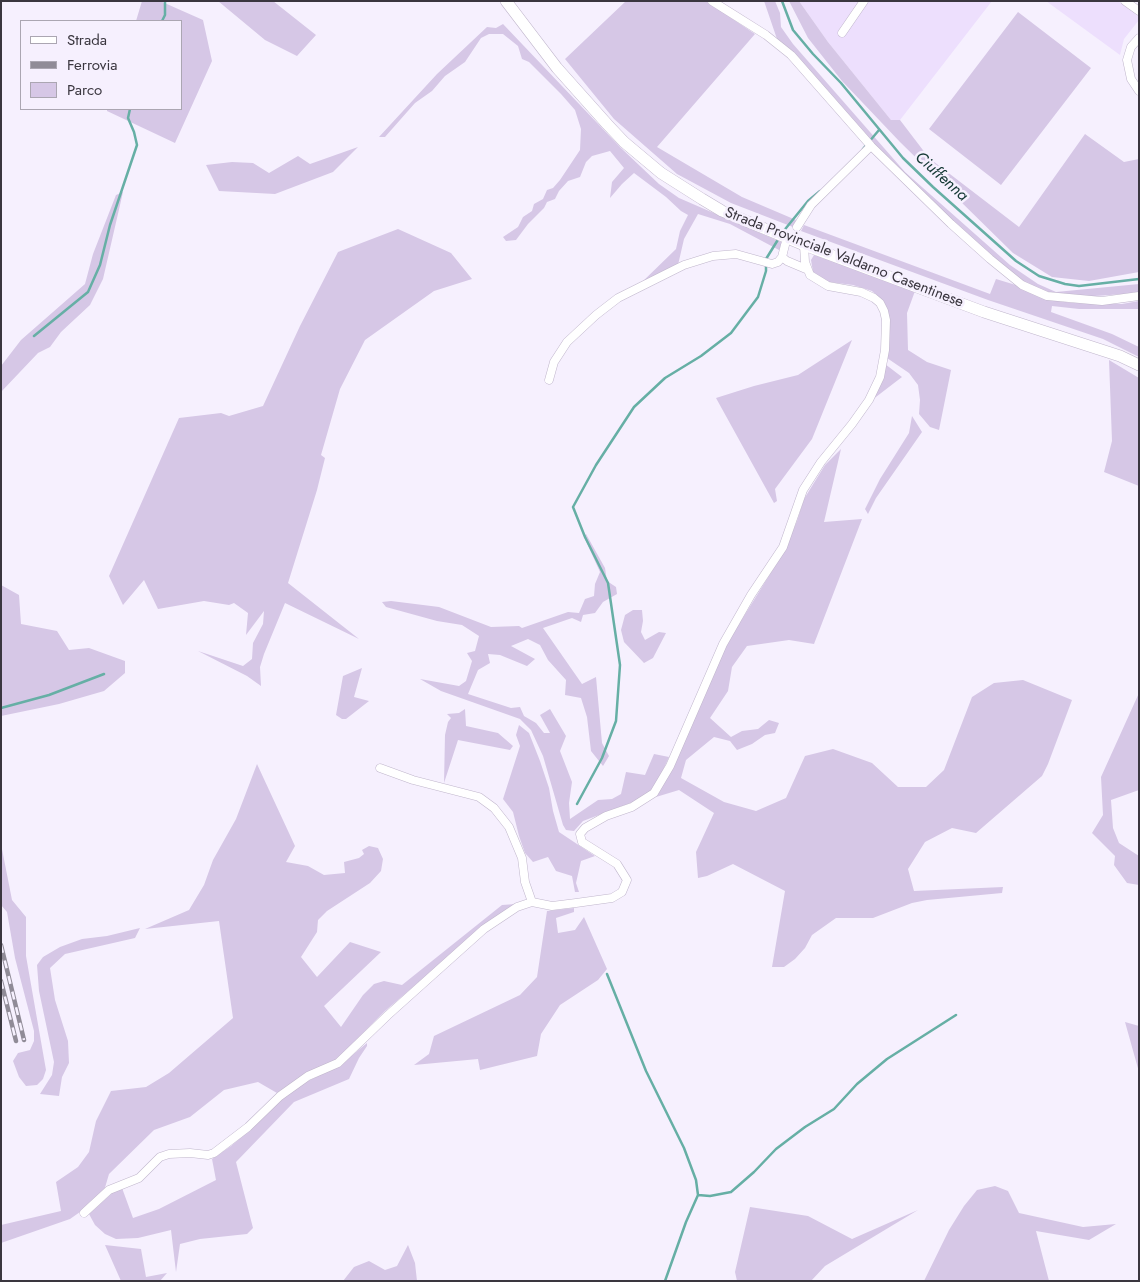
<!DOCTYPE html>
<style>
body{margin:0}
#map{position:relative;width:1140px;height:1282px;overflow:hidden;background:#f6f0fe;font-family:Jost,sans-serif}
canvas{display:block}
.frame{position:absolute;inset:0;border:2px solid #3a363f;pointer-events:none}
.legend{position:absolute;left:20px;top:20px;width:162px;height:90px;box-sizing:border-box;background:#f6f0fe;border:1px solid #aba6b2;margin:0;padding:6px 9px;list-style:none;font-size:15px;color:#3a363f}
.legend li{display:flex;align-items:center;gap:10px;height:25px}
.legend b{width:25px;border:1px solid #aba6b2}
</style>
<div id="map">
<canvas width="1140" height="1282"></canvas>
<div class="frame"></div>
<ul class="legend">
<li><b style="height:6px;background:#fff"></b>Strada</li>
<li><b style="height:6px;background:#908b97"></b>Ferrovia</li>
<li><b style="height:14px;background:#d6c7e6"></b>Parco</li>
</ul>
</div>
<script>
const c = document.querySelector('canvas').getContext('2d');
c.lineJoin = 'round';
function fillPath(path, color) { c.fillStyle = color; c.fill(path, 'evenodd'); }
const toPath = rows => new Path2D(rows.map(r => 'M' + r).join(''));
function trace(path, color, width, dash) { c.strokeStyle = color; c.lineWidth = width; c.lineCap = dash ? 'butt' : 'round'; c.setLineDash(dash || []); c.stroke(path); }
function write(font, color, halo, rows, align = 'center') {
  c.font = font + ' Jost,sans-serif'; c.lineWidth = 5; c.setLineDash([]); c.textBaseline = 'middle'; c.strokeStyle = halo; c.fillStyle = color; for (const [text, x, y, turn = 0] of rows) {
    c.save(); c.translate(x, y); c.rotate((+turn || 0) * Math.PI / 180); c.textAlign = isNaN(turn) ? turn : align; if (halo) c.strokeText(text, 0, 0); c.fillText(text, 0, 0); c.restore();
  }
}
fillPath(toPath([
 [799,1,992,1,900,120,891,120,828,42],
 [1046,1,1118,1,1139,17,1139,20,1124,39,1120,55]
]), '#eddffd');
fillPath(toPath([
 [142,1,160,1,203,20,212,61,175,143,107,111,107,109,181,109,181,21,136,21],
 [218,1,273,1,316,35,297,56,265,40],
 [626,1,706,1,755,34,657,147,742,197,796,220,793,227,731,203,677,174,614,119,565,59],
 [764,1,775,1,780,13,781,27,793,44,905,172,1010,265,1038,284,1056,292,1139,284,1139,292,1124,294,1081,297,1049,294,1023,282,976,244,903,175,777,39],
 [789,1,799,1,828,42,891,120,900,120,929,158,1019,227,1085,134,1124,162,1139,159,1139,272,1089,281,1052,277,1013,253,900,142,842,81,808,38],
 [1018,12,1091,68,1001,185,929,129],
 [503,24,621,148,659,184,679,198,783,243,779,250,730,224,698,214,684,239,678,265,639,285,676,249,680,231,688,215,681,211,666,197,634,173,622,184,610,198,612,182,624,168,610,151,592,156,586,162,580,177,568,181,559,191,555,199,547,202,544,208,528,224,516,240,506,241,503,237,518,227,523,217,532,211,534,204,543,199,547,190,553,188,560,180,580,150,581,129,575,110,561,94,529,62,522,59,518,46,503,34,489,34,481,38,465,62,445,76,432,91,415,103,385,137,379,137,437,74,487,27,496,28],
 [358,147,333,172,275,194,219,191,206,165,232,162,253,163,269,173,298,156,310,164],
 [123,192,103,279,90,305,61,332,50,347,38,353,1,392,1,366,21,340,85,284,93,254,116,195],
 [804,225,990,294,996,279,1019,286,1044,299,1073,303,1122,304,1139,301,1139,309,1079,309,1052,306,1051,312,1112,334,1139,347,1139,357,1103,339,988,300,801,231],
 [398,229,451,253,472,279,434,291,365,340,340,389,321,455,325,458,317,490,288,583,359,639,285,603,264,654,260,667,261,686,247,676,198,651,243,666,252,659,253,643,263,624,264,611,246,635,248,613,234,603,229,605,204,601,158,609,144,580,123,605,109,576,179,418,221,413,229,416,263,406,300,326,338,252],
 [814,255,822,257,915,291,907,313,908,350,927,362,951,370,939,430,930,427,919,414,920,400,918,385,909,373,887,358,883,302,872,291,853,285,829,282,817,277,813,272,811,260],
 [852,340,812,439,775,489,777,501,774,503,716,398,754,386,798,375],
 [1109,360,1139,378,1139,486,1104,472,1112,441],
 [885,364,902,377,872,400],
 [912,416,922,432,876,498,868,514,865,509,880,479,909,433],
 [841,449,824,522,862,519,814,644,789,640,747,646,732,667,728,691,710,718,731,737,742,731,758,729,769,720,779,723,775,733,765,735,752,744,737,750,730,741,714,737,686,760,681,778,724,802,756,811,786,798,805,756,833,749,872,763,898,787,926,787,944,770,972,697,994,683,1023,680,1072,700,1048,764,1042,776,976,833,952,828,925,842,908,869,914,891,1003,887,1002,893,927,900,912,903,873,918,836,918,812,935,805,948,795,959,784,967,772,967,785,891,733,864,707,876,698,878,696,852,714,813,679,790,656,797,673,766,726,645,785,550,797,521,804,499,825,465],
 [586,534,605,568,607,581,616,587,617,594,603,602,595,613,583,615,581,622,572,618,543,628,582,684,596,677,602,743,609,756,603,766,591,751,587,717,581,698,565,695,566,680,548,660,540,645,528,639,511,646,535,659,527,666,500,655,488,654,490,663,478,670,468,694,511,708,520,707,524,716,536,723,544,733,550,733,540,715,550,709,566,736,560,751,572,782,569,803,570,819,598,800,612,799,621,794,626,772,645,775,654,754,669,757,653,792,633,802,583,821,574,831,566,830,563,825,543,756,531,730,520,719,441,691,420,679,459,686,466,681,472,661,467,653,475,651,479,636,462,625,437,621,386,607,382,602,391,601,439,607,491,627,519,626,522,628,568,612,579,613,585,599,594,596,595,584,600,572,584,537],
 [1,585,19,595,21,624,57,631,69,650,89,648,125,661,125,673,104,691,59,704,1,716],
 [633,610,642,610,643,621,641,632,645,640,659,632,666,633,653,658,644,663,624,642,621,630,625,615],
 [362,668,354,697,369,701,346,719,342,719,336,715,343,676],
 [1139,693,1139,790,1111,800,1113,828,1119,843,1139,856,1139,885,1127,883,1114,865,1115,856,1092,833,1103,815,1101,777],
 [465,709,466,726,498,733,513,746,510,750,458,740,444,783,445,735,448,722,451,718,447,714,459,713],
 [519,725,529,733,540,761,549,788,553,811,559,832,595,856,581,861,576,883,579,892,575,892,572,876,556,871,548,857,533,862,525,853,519,836,513,812,503,799,520,746,516,735],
 [257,764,295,846,286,862,308,866,324,875,345,873,344,862,359,858,364,854,362,850,369,846,378,848,383,859,381,871,370,883,327,911,318,920,317,932,301,957,317,977,350,942,381,952,324,1006,341,1027,363,995,374,984,384,981,402,985,502,905,516,904,448,957,385,1011,336,1060,306,1073,277,1093,258,1082,224,1090,190,1117,154,1130,109,1174,104,1191,80,1212,70,1219,1,1243,1,1225,61,1211,56,1182,78,1167,89,1152,96,1121,111,1091,146,1087,169,1073,233,1018,219,921,145,929,189,910,204,885,213,860,236,819],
 [1,844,12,900,26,917,26,956,46,1070,43,1079,37,1085,26,1086,19,1077,13,1061,18,1053,30,1050,34,1041,34,1031,15,958,7,912,1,905],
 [574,908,574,912,556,918,558,933,575,930,584,917,607,969,598,980,560,1005,541,1034,537,1056,480,1070,478,1059,414,1065,429,1054,434,1036,520,995,537,977,547,911],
 [140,928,135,938,65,954,50,968,55,1000,68,1041,69,1063,62,1077,59,1096,40,1094,52,1075,54,1062,39,991,37,965,43,957,60,947,82,939,107,936],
 [1125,1022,1139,1026,1139,1072],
 [367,1043,367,1046,359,1058,349,1079,294,1102,236,1162,253,1228,247,1234,200,1239,180,1244,176,1272,171,1230,138,1238,116,1239,105,1234,95,1225,89,1214,112,1193,122,1188,133,1218,159,1209,216,1180,212,1159,231,1146,252,1128,281,1098,306,1082,339,1066],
 [995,1186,1008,1191,1019,1213,1083,1227,1116,1224,1089,1240,1036,1231,1049,1281,924,1281,949,1230,964,1206,977,1190],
 [750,1207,808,1216,852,1239,918,1210,825,1266,811,1281,737,1281,735,1272],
 [105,1245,141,1249,146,1277,167,1273,160,1281,121,1281],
 [408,1245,415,1263,417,1281,343,1281,354,1267,369,1261,385,1270,397,1266]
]), '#d6c7e6');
trace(toPath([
 [782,1,793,30,813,54,841,83,903,158,933,187,1016,261,1039,276,1065,284,1079,286,1139,279],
 [162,21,165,15,165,1],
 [863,149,879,130],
 [782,233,808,201,820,191],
 [34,336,88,292,100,265,110,225,137,145,134,132,128,118,130,109],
 [1,708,49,695,104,674],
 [577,804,602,758,616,721,620,665,608,583,585,537,573,507,596,465,634,407,665,378,701,356,731,333,758,297,766,271,766,259,779,238],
 [607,974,646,1071,684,1148,696,1180,698,1195,686,1222,665,1281],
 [698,1195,710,1196,731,1192,754,1172,776,1149,805,1127,834,1109,857,1084,887,1059,956,1015]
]), '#66afa5', 2.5);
const street = toPath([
 [712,1,766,35,791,55,871,146,951,224,990,259,1022,285,1047,296,1102,301,1139,296],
 [1125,1,1139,11],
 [842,33,864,1],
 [1139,38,1131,47,1127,60,1131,79,1139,91],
 [797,227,811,205,871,146],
 [782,257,787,261,806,269],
 [549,380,554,362,567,342,596,315,618,298,684,265,713,256,736,254,772,264,778,262,782,257,785,245],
 [380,768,413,780,479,797,494,808,509,827,522,858,525,882,532,902,552,906,576,903,612,898,622,892,627,880,617,864,582,842,580,834,585,828,606,816,632,807,654,793,670,766,723,644,751,595,783,547,803,490,821,462,852,424,869,400,880,377,885,350,886,320,884,311,880,303,874,298,861,292,828,286,810,275,805,262,804,245],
 [84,1213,109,1190,139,1178,160,1157,169,1154,190,1153,208,1155,214,1153,248,1127,280,1096,308,1076,338,1063,388,1015,484,929,517,907,532,902]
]);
const secondary = toPath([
 [506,1,557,68,607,124,624,142,661,173,702,199,722,211,804,245,984,312,1120,356,1139,365]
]);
trace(street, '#c0b6cc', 9);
trace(secondary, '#c0b6cc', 12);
trace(street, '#fff', 8);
trace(secondary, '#fff', 11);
const rail = toPath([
 [1,945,24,1040],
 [1,981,16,1041]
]);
trace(rail, '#908b97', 4.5);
trace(rail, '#f6f0fe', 2.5, [8]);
write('15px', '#3a363f', '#f6f0fe', [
 ["Strada Provinciale Valdarno Casentinese",844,258,21]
]);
write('italic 16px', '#143834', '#f6f0fe', [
 ["Ciuffenna",941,177,42]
]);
</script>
